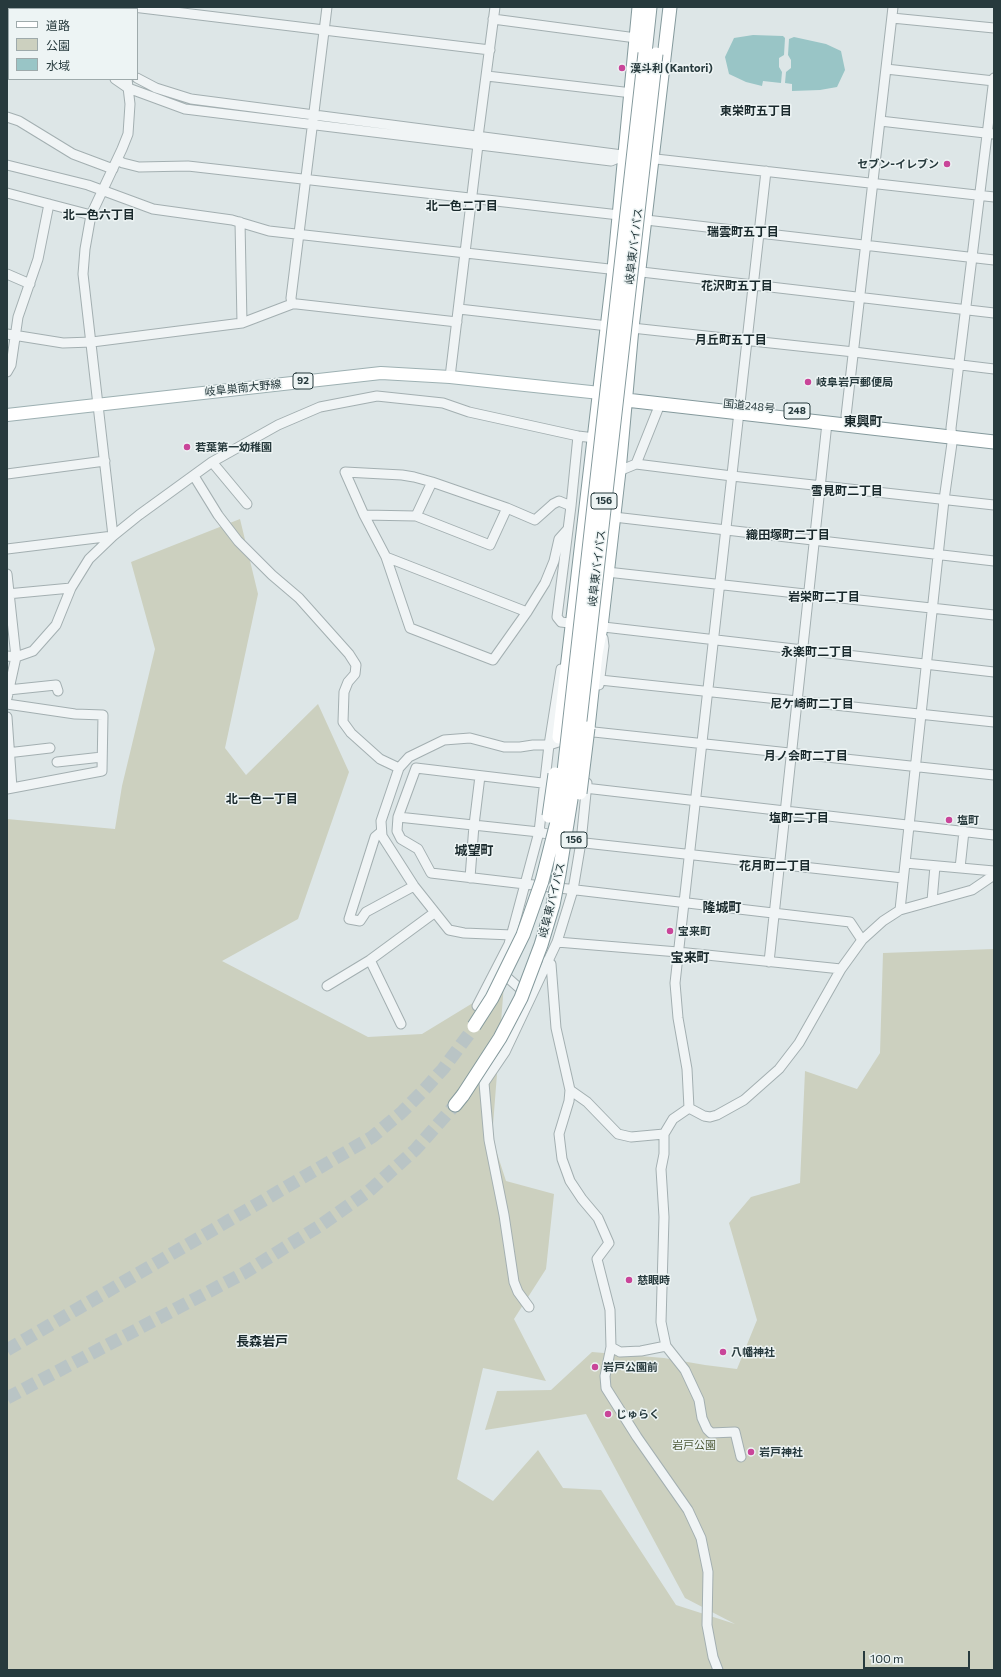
<!DOCTYPE html>
<meta charset="utf-8">
<style>
body{margin:0}
#map{position:relative;width:1001px;height:1677px;overflow:hidden;background:#dde6e7;font-family:Commissioner,"Noto Sans JP",sans-serif}
canvas{display:block}
.frame{position:absolute;inset:0;border:8px solid #273a3d;pointer-events:none}
.legend{position:absolute;left:8px;top:8px;width:130px;height:72px;box-sizing:border-box;background:#edf4f4;border:1px solid #9eaaab;margin:0;padding:5px 7px;list-style:none;font-size:12px;color:#273a3d}
.legend li{display:flex;align-items:center;gap:8px;height:20px}
.legend b{width:20px;border:1px solid #9eaaab}
.scale{position:absolute;left:863px;top:1651px;width:107px;height:18px;box-sizing:border-box;border:2px solid #273a3d;border-top:0;padding-left:5px;font-size:12px;line-height:14px;white-space:nowrap;color:#273a3d;-webkit-text-stroke:3px #edf4f4;paint-order:stroke}
</style>
<div id="map">
<canvas width="1001" height="1677"></canvas>
<div class="frame"></div>
<ul class="legend">
<li><b style="height:5px;background:#fff"></b>道路</li>
<li><b style="height:11px;background:#ccd0bf"></b>公園</li>
<li><b style="height:11px;background:#99c5c6"></b>水域</li>
</ul>
<div class="scale">100 m</div>
</div>
<script>
const c = document.querySelector('canvas').getContext('2d');
c.lineJoin = 'round';
function fillPath(path, color) { c.fillStyle = color; c.fill(path, 'evenodd'); }
const toPath = rows => new Path2D(rows.map(r => 'M' + r).join(''));
function trace(path, color, width, dash) { c.strokeStyle = color; c.lineWidth = width; c.lineCap = dash ? 'butt' : 'round'; c.setLineDash(dash || []); c.stroke(path); }
function write(font, color, halo, rows, align = 'center') {
  c.font = font + ' Commissioner,"Noto Sans JP",sans-serif'; c.lineWidth = 3; c.setLineDash([]); c.textBaseline = 'middle'; c.strokeStyle = halo; c.fillStyle = color; for (const [text, x, y, turn = 0] of rows) {
    c.save(); c.translate(x, y); c.rotate((+turn || 0) * Math.PI / 180); c.textAlign = isNaN(turn) ? turn : align; if (halo) c.strokeText(text, 0, 0); c.fillText(text, 0, 0); c.restore();
  }
}
fillPath(toPath([
 [240,519,258,594,225,748,246,775,318,704,349,772,298,919,222,961,368,1037,422,1034,504,984,492,1138,506,1181,554,1194,546,1269,514,1319,546,1381,483,1368,457,1479,493,1501,538,1450,563,1488,601,1490,676,1605,735,1624,685,1598,586,1414,485,1430,497,1391,551,1390,592,1352,664,1358,705,1365,737,1369,757,1320,729,1223,751,1197,800,1183,805,1071,857,1089,880,1053,883,953,994,949,994,1670,7,1670,7,819,115,829,122,786,155,649,131,562]
]), '#ccd0bf');
fillPath(toPath([
 [753,35,783,36,785,38,784,55,779,58,779,67,782,72,781,83,763,81,762,86,746,82,729,74,725,57,734,38],
 [794,37,826,44,841,51,845,70,837,87,820,90,792,91,792,84,785,83,786,72,791,68,791,60,788,55,789,39]
]), '#99c5c6');
trace(toPath([
 [7,1350,372,1137,401,1113,423,1091,443,1069,469,1034],
 [7,1398,244,1273,321,1225,369,1191,415,1150,455,1105]
]), '#b9c4c5', 13, [13, 6]);
const minor = toPath([
 [133,7,490,50],
 [7,16,9,17],
 [892,18,994,28],
 [493,19,636,38],
 [7,24,9,25],
 [886,69,994,81],
 [487,76,632,93],
 [137,78,156,88,191,99,630,156],
 [115,79,128,88,185,109,611,161,623,156],
 [7,117,19,121,73,154,113,169],
 [880,121,994,134],
 [478,137,495,7],
 [647,158,994,197],
 [117,160,123,163,139,167,188,166,619,215],
 [7,165,88,185,153,209,232,220,269,231,618,270],
 [7,193,91,215],
 [646,220,994,260],
 [240,222,242,323],
 [633,271,994,313],
 [7,274,30,284],
 [292,304,291,298,327,7],
 [459,309,608,326],
 [632,328,854,352,994,369],
 [7,334,63,343,92,342,242,323,292,304,297,304,457,322],
 [7,372,11,365,18,317,38,259,49,204],
 [450,377,478,145],
 [846,416,893,7],
 [212,462,247,504],
 [636,464,732,476,994,505],
 [619,471,636,464,660,404],
 [7,474,105,461],
 [194,476,218,515,238,541,272,575,299,598,349,654,356,665,355,674,348,682,344,692,343,722,351,733,380,759,399,768],
 [364,515,416,516,490,545,507,508],
 [416,516,432,482],
 [614,517,994,561],
 [568,529,559,539,554,561,545,583,527,612,493,660,410,628,386,557,364,515,345,472,402,475,414,477,432,482,507,508,535,520,553,504,559,501,571,506],
 [113,536,83,274,85,249,91,215,122,149,128,134,130,104,127,79],
 [7,549,113,536],
 [386,557,527,612],
 [607,572,994,615],
 [7,574,16,657,7,698],
 [7,594,71,588],
 [577,624,561,622,557,617,571,506,578,436],
 [595,626,994,672],
 [7,656,16,657,33,651,56,625,71,588,89,559,113,536,139,515,212,462,278,425,320,407,377,396,443,403,469,412,578,436,595,438],
 [600,680,994,722],
 [599,685,604,646,603,638],
 [8,690,56,685,58,691],
 [7,704,75,714,103,715,102,771,7,789],
 [7,717,12,788],
 [583,735,594,732,994,775],
 [7,753,50,748],
 [57,762,102,757],
 [559,785,416,768,398,817,397,831,401,839,418,849,431,873,850,922,862,940],
 [576,787,994,835],
 [398,817,539,832,585,843,903,878],
 [381,832,375,837,349,919,360,921,366,912,414,886],
 [905,863,994,871],
 [960,868,964,831],
 [470,878,474,825,480,776],
 [932,901,935,866],
 [900,910,944,500,952,443,951,428,994,78],
 [512,935,464,933,449,930,414,886,382,836,381,821,399,768,409,757,444,740,470,738,504,747,520,747,533,745,549,745,568,739],
 [557,942,678,952,841,969],
 [370,960,401,1024],
 [547,961,551,964,556,1028,570,1090,569,1101,559,1134,562,1159,570,1181,582,1199,598,1218,609,1243,597,1259,610,1310,611,1347,605,1376,606,1388,637,1437,688,1510,701,1538,708,1572,707,1625,713,1657,718,1670],
 [769,962,827,423],
 [500,971,526,994],
 [327,986,370,960,434,913],
 [477,1006,509,944,539,832,549,745,561,669],
 [570,1090,587,1102,618,1134,631,1137,664,1134],
 [689,1108,687,1069,678,1018,675,983,766,171],
 [689,1108,704,1116,710,1117,717,1115,744,1100,779,1069,799,1043,841,969,862,940,883,921,900,910,972,890,994,875],
 [689,1108,673,1119,664,1134,664,1154,661,1169,664,1217,661,1322,666,1346,685,1370,699,1400,702,1418,707,1429,711,1433,735,1432,741,1457],
 [529,1307,518,1292,514,1282,504,1215,489,1140,484,1083,505,1052,557,942,573,890,581,842,587,783],
 [611,1347,620,1352,641,1351,666,1346]
]);
const major = toPath([
 [7,415,381,373,450,377,600,393]
]);
const highway = toPath([
 [645,53,650,7],
 [618,398,626,400,994,442],
 [588,728,596,654,601,627,619,471,632,328,670,7],
 [559,737,614,269,639,7],
 [455,1105,463,1095]
]);
trace(minor, '#a3afb1', 11);
trace(major, '#9db0b2', 14);
trace(highway, '#859a9d', 15);
trace(minor, '#f0f4f5', 9);
trace(major, '#fff', 12);
trace(highway, '#fff', 13);
const highwayBridge = toPath([
 [580,793,588,728],
 [549,816,555,774],
 [474,1026,492,998,523,935,542,881,557,822,561,798,645,53],
 [463,1095,500,1038,521,998,541,945,553,905,559,874,571,799,656,54]
]);
trace(highwayBridge, '#859a9d', 15, []);
trace(highwayBridge, '#fff', 13);
for (const [x, y, r, color] of [
 [622,68,4,"#c94599"],
 [947,164,4,"#c94599"],
 [808,382,4,"#c94599"],
 [187,447,4,"#c94599"],
 [949,820,4,"#c94599"],
 [670,931,4,"#c94599"],
 [629,1280,4,"#c94599"],
 [723,1352,4,"#c94599"],
 [595,1367,4,"#c94599"],
 [608,1414,4,"#c94599"],
 [751,1452,4,"#c94599"]
]) { const dot = new Path2D(); dot.arc(x, y, r, 0, 2 * Math.PI); c.fillStyle = color; c.fill(dot); trace(dot, '#edf4f4', 1.5); }
for (const [x, y, w] of [
 [303,381,20],
 [797,411,26],
 [604,501,26],
 [574,840,26]
]) { const box = new Path2D(); box.roundRect(x - w / 2, y - 8, w, 16, 3); c.fillStyle = '#edf4f4'; c.fill(box); trace(box, '#273a3d', 1); }
write('bold 10px', '#273a3d', null, [
 ["92",303,381],
 ["248",797,411],
 ["156",604,501],
 ["156",574,840]
]);
write('bold 11px', '#273a3d', '#edf4f4', [
 ["漢斗利 (Kantori)",630,68],
 ["セブン-イレブン",939,164,"right"],
 ["岐阜岩戸郵便局",816,382],
 ["若葉第一幼稚園",195,447],
 ["塩町",957,820],
 ["宝来町",678,931],
 ["慈眼時",637,1280],
 ["八幡神社",731,1352],
 ["岩戸公園前",603,1367],
 ["じゅらく",616,1414],
 ["岩戸神社",759,1452]
], 'left');
write('11px', '#273a3d', '#edf4f4', [
 ["岐阜東バイパス",634,246,-83],
 ["岐阜巣南大野線",243,388,-6],
 ["国道248号",749,406,6],
 ["岐阜東バイパス",597,568,-83],
 ["岐阜東バイパス",552,900,-76]
]);
write('11px', '#4d5835', '#edf4f4', [
 ["岩戸公園",694,1445]
]);
write('bold 12px', '#1a2a2d', '#edf4f4', [
 ["東栄町五丁目",756,111],
 ["北一色二丁目",462,206],
 ["北一色六丁目",99,215],
 ["瑞雲町五丁目",743,232],
 ["花沢町五丁目",737,286],
 ["月丘町五丁目",731,340],
 ["雪見町二丁目",847,491],
 ["織田塚町二丁目",788,535],
 ["岩栄町二丁目",824,597],
 ["永楽町二丁目",817,652],
 ["尼ケ崎町二丁目",812,704],
 ["月ノ会町二丁目",806,756],
 ["北一色一丁目",262,799],
 ["塩町二丁目",799,818],
 ["花月町二丁目",775,866]
]);
write('bold 13px', '#1a2a2d', '#edf4f4', [
 ["東興町",863,422],
 ["城望町",474,851],
 ["隆城町",722,908],
 ["宝来町",690,958],
 ["長森岩戸",262,1342]
]);
</script>
